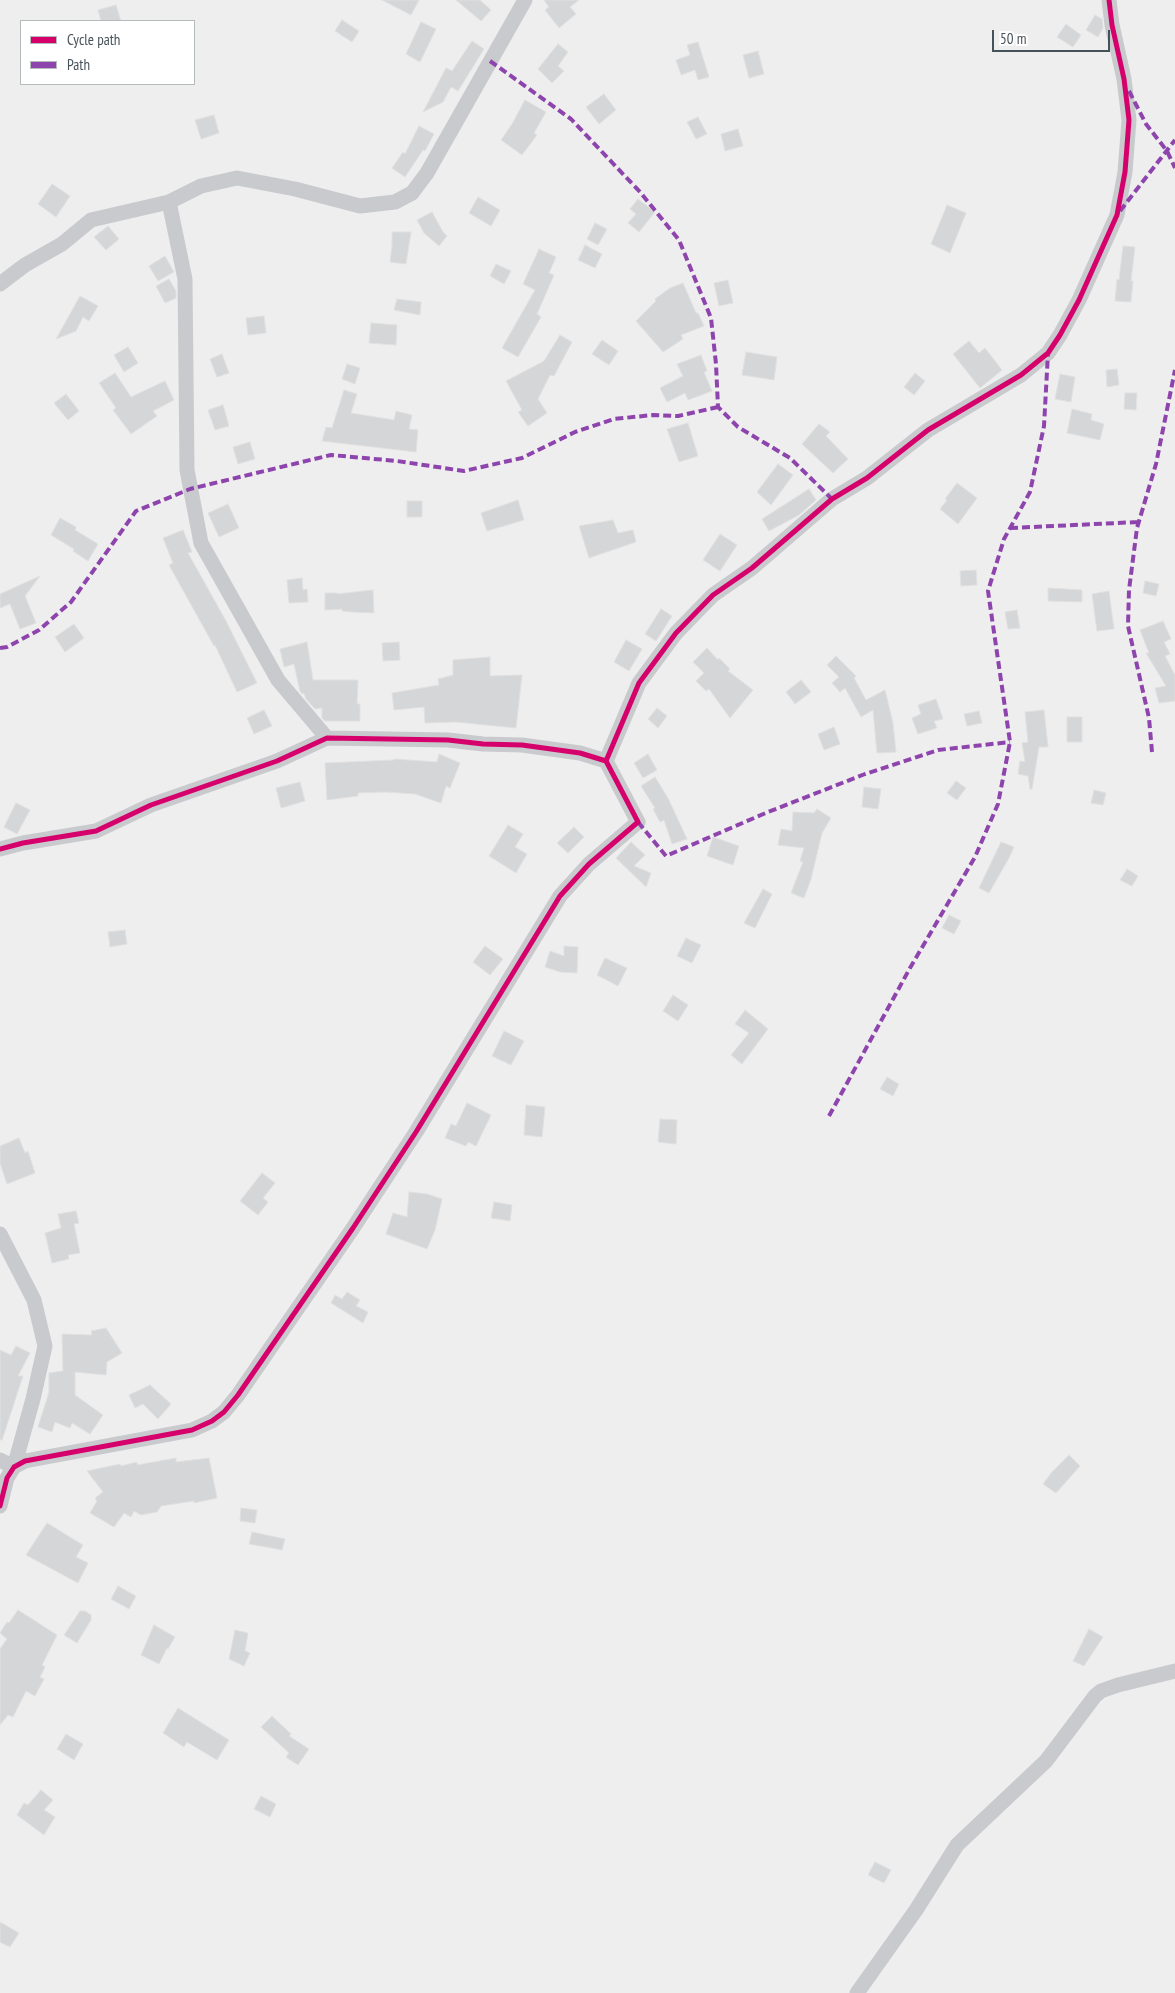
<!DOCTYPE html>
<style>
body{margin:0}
#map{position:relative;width:1175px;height:1993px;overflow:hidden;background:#efeeee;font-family:"PT Sans Narrow",sans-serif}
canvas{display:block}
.legend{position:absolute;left:20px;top:20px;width:175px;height:65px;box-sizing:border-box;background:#fff;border:1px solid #b5babd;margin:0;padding:6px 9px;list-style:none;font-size:15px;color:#46525a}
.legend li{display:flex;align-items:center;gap:10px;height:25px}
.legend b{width:25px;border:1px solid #b5babd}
.scale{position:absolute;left:992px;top:30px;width:118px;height:22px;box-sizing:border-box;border:2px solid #46525a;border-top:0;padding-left:6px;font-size:15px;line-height:18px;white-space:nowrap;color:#46525a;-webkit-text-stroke:4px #fff;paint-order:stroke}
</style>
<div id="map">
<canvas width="1175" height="1993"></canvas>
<ul class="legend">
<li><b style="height:6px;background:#d6006c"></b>Cycle path</li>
<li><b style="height:6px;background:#8e44ad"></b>Path</li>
</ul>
<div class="scale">50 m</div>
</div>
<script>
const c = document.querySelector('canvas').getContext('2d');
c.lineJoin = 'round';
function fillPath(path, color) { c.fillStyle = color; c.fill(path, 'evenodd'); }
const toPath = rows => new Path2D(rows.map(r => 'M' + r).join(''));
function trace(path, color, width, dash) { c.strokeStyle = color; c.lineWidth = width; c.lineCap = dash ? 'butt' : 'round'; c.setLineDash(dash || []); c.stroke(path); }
const building = toPath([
 [382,0,419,0,411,15,382,0],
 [456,0,480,0,491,10,481,21,456,0],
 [544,0,579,0,570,7,576,14,559,28,545,10,549,7,544,0],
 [116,5,121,21,101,21,98,10,116,5],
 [1095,15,1102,19,1103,28,1098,37,1086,30,1095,15],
 [342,20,359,31,352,42,335,31,342,20],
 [421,22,436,29,420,62,406,54,421,22],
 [1066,24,1081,35,1073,47,1057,37,1066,24],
 [472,41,484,49,458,91,451,87,443,102,423,112,446,68,452,71,472,41],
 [698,42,709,77,698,80,695,70,681,75,676,60,690,55,687,45,698,42],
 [558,44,568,52,558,66,564,71,552,83,538,69,558,44],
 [758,51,764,74,749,78,743,55,758,51],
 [604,94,616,110,599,124,586,107,604,94],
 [525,100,546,112,534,133,537,135,522,155,501,140,512,124,525,100],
 [214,115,219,133,201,139,195,120,214,115],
 [698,117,707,134,696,139,687,122,698,117],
 [419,126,434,134,425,151,423,150,405,177,392,168,403,152,405,154,419,126],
 [738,129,743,146,725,151,721,134,738,129],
 [52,184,70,196,56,217,38,204,52,184],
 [478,197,500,210,491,226,469,213,478,197],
 [638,199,655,212,639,232,628,223,636,214,630,209,638,199],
 [947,205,966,213,950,253,931,244,947,205],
 [432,212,443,232,447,236,439,246,424,233,417,220,432,212],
 [595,223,607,229,598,245,587,239,595,223],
 [108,226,119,239,106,250,94,237,108,226],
 [392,232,411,232,406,264,390,262,392,246,392,232],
 [585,245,602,254,595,268,578,260,585,245],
 [1123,246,1135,247,1131,281,1133,281,1131,302,1115,301,1117,279,1119,280,1123,246],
 [539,249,556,257,549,273,554,275,537,314,541,317,518,357,502,348,535,290,523,284,539,249],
 [165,256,174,272,158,281,149,266,165,256],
 [496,264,511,271,504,284,490,276,496,264],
 [169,279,176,291,176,298,165,303,156,286,169,279],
 [728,280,733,303,719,306,714,283,728,280],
 [683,283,696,313,698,313,704,326,681,335,683,339,663,352,636,321,656,301,655,299,670,288,683,283],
 [80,296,98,306,89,321,83,317,76,331,56,339,80,296],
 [397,299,421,302,420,315,394,310,397,299],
 [264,316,266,333,248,335,246,318,264,316],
 [371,323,397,325,396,345,369,343,371,323],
 [560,335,572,342,554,376,550,375,538,399,547,413,528,426,518,412,522,410,506,381,544,361,560,335],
 [602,340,618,351,609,365,592,354,602,340],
 [969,341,979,353,985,348,1002,370,980,388,953,354,969,341],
 [128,347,138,363,124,372,114,355,128,347],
 [746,352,777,357,774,380,742,375,746,352],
 [222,354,229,373,217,377,210,359,222,354],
 [701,355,707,371,704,372,712,391,688,400,685,393,667,402,660,388,683,376,677,364,701,355],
 [347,364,360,368,355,384,342,379,347,364],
 [1117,369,1119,385,1107,387,1106,370,1117,369],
 [115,373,131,397,165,381,174,400,153,411,157,416,131,434,113,410,116,408,99,383,115,373],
 [915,373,925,381,914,395,904,387,915,373],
 [1060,374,1075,377,1071,402,1055,399,1060,374],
 [344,390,357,394,351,413,394,420,396,411,412,415,409,429,418,430,416,452,322,441,326,427,332,428,344,390],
 [1125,393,1137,393,1136,410,1124,409,1125,393],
 [66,394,79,411,68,420,54,403,66,394],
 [223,405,229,426,215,430,208,410,223,405],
 [1072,409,1092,414,1091,420,1104,424,1100,440,1067,433,1072,409],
 [688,423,698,456,679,462,667,429,688,423],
 [819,424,830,432,826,436,848,459,833,473,802,444,819,424],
 [250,442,255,459,238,464,233,447,250,442],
 [778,464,793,475,771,505,757,492,778,464],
 [957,483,977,498,958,524,940,509,947,500,945,499,957,483],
 [809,489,816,500,799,515,769,531,762,519,809,489],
 [518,500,524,520,487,531,481,513,518,500],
 [407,501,422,501,422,517,407,517,407,501],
 [228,504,239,528,219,537,208,513,228,504],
 [60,518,76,527,75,530,98,544,88,561,73,551,74,549,51,535,60,518],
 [613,520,618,533,633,530,636,542,589,558,579,526,613,520],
 [183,530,192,552,188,553,226,621,257,683,237,692,215,645,214,646,169,565,173,563,163,538,183,530],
 [720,534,737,545,720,571,703,560,720,534],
 [976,570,977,585,961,586,960,571,976,570],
 [40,576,25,596,36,623,20,629,10,604,0,608,0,594,40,576],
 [302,578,303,590,307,589,308,602,289,603,287,580,302,578],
 [1145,581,1159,584,1156,596,1143,593,1145,581],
 [1048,588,1082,590,1082,602,1048,601,1048,588],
 [373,590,374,613,351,612,342,611,342,609,325,610,325,593,337,593,337,594,373,590],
 [1109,591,1114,629,1097,631,1092,594,1109,591],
 [661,609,672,616,656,641,645,634,661,609],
 [1017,610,1020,628,1008,629,1005,612,1017,610],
 [1163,621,1171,639,1164,642,1170,654,1165,656,1175,675,1175,701,1159,703,1155,688,1166,686,1146,653,1149,653,1140,630,1163,621],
 [74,624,84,638,65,652,55,637,74,624],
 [626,640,642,649,629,671,614,662,626,640],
 [307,642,313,680,358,680,357,704,360,704,360,721,325,721,322,718,322,708,315,709,306,699,304,693,302,694,300,691,294,664,284,667,280,649,307,642],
 [399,642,400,660,383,661,382,643,399,642],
 [707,648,718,660,719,658,730,669,728,671,753,690,730,718,709,689,706,691,696,681,704,673,693,662,707,648],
 [836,656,856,676,854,678,866,700,885,690,893,723,896,752,877,753,873,710,861,717,845,688,840,692,832,683,839,677,827,665,836,656],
 [490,657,490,676,522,675,516,728,456,722,425,723,424,707,394,710,392,693,439,685,438,679,453,675,453,660,490,657],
 [801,680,811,692,795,704,786,692,801,680],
 [936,699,943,719,934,721,937,728,918,734,912,718,921,714,918,705,936,699],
 [657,708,667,716,658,728,648,719,657,708],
 [264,710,272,726,254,734,247,718,264,710],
 [1044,710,1048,747,1039,747,1032,789,1030,789,1028,776,1018,774,1020,761,1025,762,1022,743,1028,742,1025,712,1044,710],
 [979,711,982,723,967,726,964,714,979,711],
 [1067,717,1082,717,1082,742,1067,742,1067,717],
 [834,727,840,744,824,750,818,734,834,727],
 [439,754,460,763,450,788,446,786,441,803,415,794,385,792,358,793,358,796,327,800,325,763,394,760,394,759,437,762,439,754],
 [648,754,657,770,643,778,634,763,648,754],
 [655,777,668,798,687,839,672,844,664,820,660,822,653,809,655,808,641,786,655,777],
 [956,781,966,788,957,800,947,793,956,781],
 [300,782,305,801,281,808,276,788,300,782],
 [864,787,881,789,878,809,862,807,864,787],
 [1094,790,1106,793,1103,805,1091,803,1094,790],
 [16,803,30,810,17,834,4,827,16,803],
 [817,809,831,818,822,833,811,879,804,898,791,893,803,862,800,861,804,848,778,845,781,829,792,831,793,812,814,813,817,809],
 [508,825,523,834,515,847,527,854,516,873,489,856,508,825],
 [574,827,584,837,568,853,557,843,574,827],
 [713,837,739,846,733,865,707,856,713,837],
 [631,842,645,855,634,866,651,873,646,887,616,858,631,842],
 [1001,842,1014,847,1009,858,989,893,979,888,1001,842],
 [1127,869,1138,876,1132,886,1120,880,1127,869],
 [763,889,772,894,755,928,744,923,763,889],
 [949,915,961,921,954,934,942,928,949,915],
 [125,930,127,944,110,947,108,932,125,930],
 [686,938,701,945,692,963,677,956,686,938],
 [485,946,503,959,490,975,473,962,485,946],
 [564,946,578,947,577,973,560,972,545,967,550,951,564,956,564,946],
 [605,958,627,968,618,986,597,975,605,958],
 [673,995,688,1005,678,1021,663,1011,673,995],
 [745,1010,768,1029,742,1064,731,1055,749,1033,735,1024,745,1010],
 [504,1031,524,1041,511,1065,492,1056,504,1031],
 [887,1077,899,1084,893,1096,880,1089,887,1077],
 [467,1103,491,1115,476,1146,468,1142,466,1146,445,1138,451,1124,456,1126,467,1103],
 [526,1105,545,1107,542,1137,524,1135,526,1105],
 [660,1119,677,1120,676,1144,658,1142,660,1119],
 [19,1138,25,1153,28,1151,35,1173,7,1184,0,1163,0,1146,19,1138],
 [262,1173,275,1183,263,1198,268,1202,258,1215,240,1201,262,1173],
 [409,1192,427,1194,442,1199,435,1230,427,1249,386,1234,393,1213,407,1217,409,1192],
 [494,1202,512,1205,510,1221,491,1218,494,1202],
 [76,1211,79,1223,74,1224,80,1253,68,1255,69,1259,52,1263,45,1233,61,1228,58,1214,76,1211],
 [347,1292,360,1300,356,1306,368,1312,363,1323,331,1303,335,1295,342,1299,347,1292],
 [106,1328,122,1353,107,1362,106,1375,75,1372,75,1395,103,1415,90,1434,72,1423,70,1428,55,1422,52,1432,38,1427,49,1392,49,1373,63,1371,62,1334,92,1335,91,1331,106,1328],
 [16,1346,30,1353,18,1376,23,1376,2,1440,0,1440,0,1350,11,1355,16,1346],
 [150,1385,171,1404,158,1419,143,1404,135,1408,129,1395,150,1385],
 [1069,1455,1080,1466,1056,1493,1043,1484,1052,1472,1069,1455],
 [176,1458,176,1462,209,1458,217,1498,194,1503,194,1501,161,1506,157,1512,141,1515,134,1511,131,1517,124,1513,114,1527,90,1513,97,1501,95,1498,103,1492,87,1471,120,1464,121,1466,137,1462,137,1465,176,1458],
 [241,1508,257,1510,255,1523,240,1521,241,1508],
 [47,1523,83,1545,76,1557,88,1563,78,1583,26,1555,47,1523],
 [252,1532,285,1539,282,1550,249,1544,252,1532],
 [118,1586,136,1596,129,1609,111,1599,118,1586],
 [18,1610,57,1635,42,1665,45,1667,40,1677,44,1679,35,1696,26,1691,13,1717,8,1715,0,1725,0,1649,7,1639,0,1633,7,1622,9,1623,18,1610],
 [80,1611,85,1611,91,1615,91,1620,77,1643,64,1635,80,1611],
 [154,1625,175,1637,168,1649,167,1648,159,1664,141,1655,154,1625],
 [1089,1629,1103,1637,1084,1666,1073,1661,1089,1629],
 [235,1630,248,1633,245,1651,250,1653,244,1666,229,1659,235,1630],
 [178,1708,229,1740,217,1760,187,1742,184,1747,163,1733,178,1708],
 [272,1716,291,1734,289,1736,309,1749,298,1765,286,1757,289,1753,261,1727,272,1716],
 [66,1734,83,1744,74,1760,57,1749,66,1734],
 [41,1790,53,1800,44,1810,55,1817,44,1835,17,1815,24,1803,28,1805,41,1790],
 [261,1796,276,1804,270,1817,254,1809,261,1796],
 [875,1862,891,1870,884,1883,868,1875,875,1862],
 [0,1922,19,1933,10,1947,0,1942,0,1922]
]);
fillPath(building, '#d5d6d7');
trace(building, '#e0e0e1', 1);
trace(toPath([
 [169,202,201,186,237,178,295,189,360,206,395,202,412,193,427,173,525,0],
 [0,284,25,265,62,244,91,220,169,202,185,279,187,470,201,543,278,680,327,738],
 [0,849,23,843,96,831,151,805,277,761,327,738,448,740,483,744,522,745,580,753,606,761,639,683,676,633,713,595,752,568,832,499,867,478,928,430,1021,375,1048,353,1060,335,1079,300,1117,215,1125,172,1129,120,1124,79,1112,25,1109,0],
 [0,1234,34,1300,45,1346,33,1399,14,1467,0,1460],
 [0,1506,7,1478,14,1467,25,1461,192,1430,212,1421,224,1412,238,1395,353,1228,416,1132,560,896,589,864,638,822,606,761],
 [857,1993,916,1910,957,1845,1046,1761,1095,1696,1101,1691,1118,1685,1175,1671]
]), '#c8cacd', 15);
trace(toPath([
 [490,61,571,119,640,192,679,240,711,318,716,364,718,407,738,427,790,458,832,499],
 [1129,91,1146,124,1167,151,1175,168],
 [1120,211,1175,140],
 [1010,528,1139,522],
 [0,648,7,647,39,630,71,602,136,511,190,489,331,455,397,461,464,471,522,458,575,432,614,419,653,415,678,416,718,407],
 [1152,752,1149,718,1128,626,1129,590,1137,528,1156,464,1175,370],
 [638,822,666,856,768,812,865,774,938,750,1010,742],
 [829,1116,910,968,975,857,998,804,1010,742,988,591,1004,539,1030,492,1044,426,1048,353]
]), '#8e44ad', 4, [8, 4]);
trace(toPath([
 [0,849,23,843,96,831,151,805,277,761,327,738,448,740,483,744,522,745,580,753,606,761,639,683,676,633,713,595,752,568,832,499,867,478,928,430,1021,375,1048,353,1060,335,1079,300,1117,215,1125,172,1129,120,1124,79,1112,25,1109,0],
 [0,1506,7,1478,14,1467,25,1461,192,1430,212,1421,224,1412,238,1395,353,1228,416,1132,560,896,589,864,638,822,606,761]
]), '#d6006c', 5);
</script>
